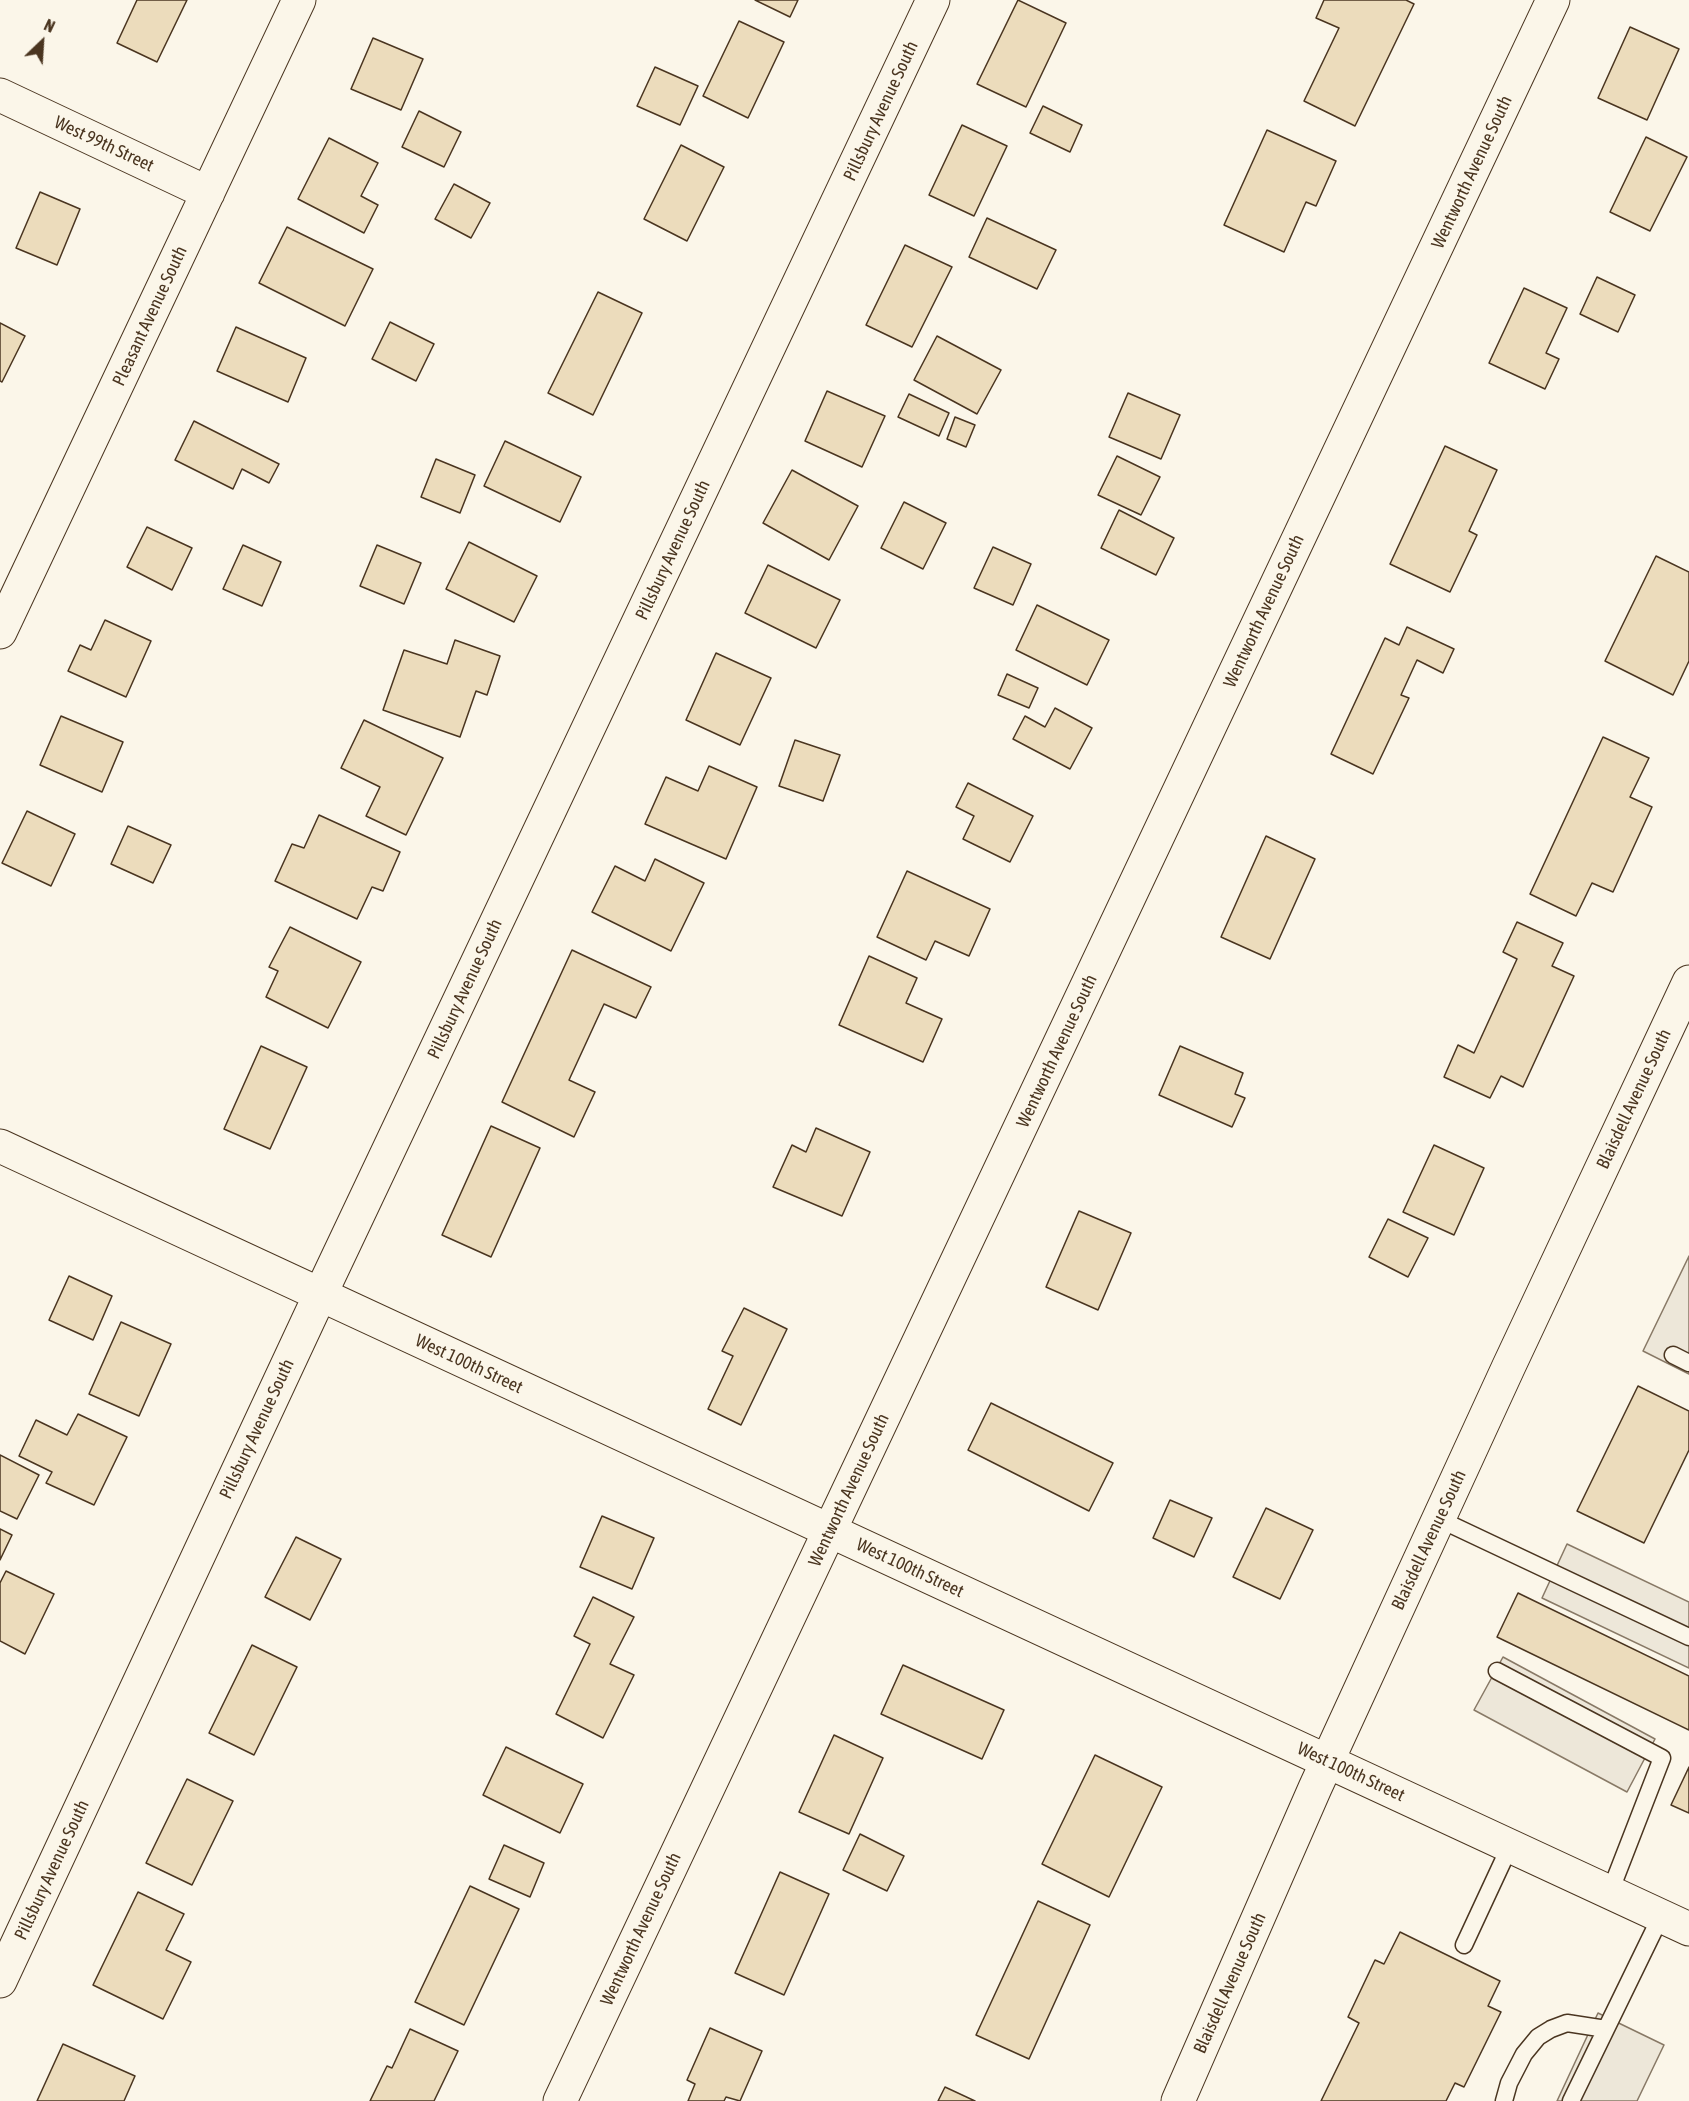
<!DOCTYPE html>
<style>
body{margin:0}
#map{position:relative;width:1689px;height:2101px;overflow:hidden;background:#fbf6e9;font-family:"Asap Condensed",sans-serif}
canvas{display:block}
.north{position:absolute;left:12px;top:12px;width:60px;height:60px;-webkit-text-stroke:4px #fbf6e9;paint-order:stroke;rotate:25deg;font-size:16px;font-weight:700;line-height:24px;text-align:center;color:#4a3520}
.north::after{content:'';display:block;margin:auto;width:21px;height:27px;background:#4a3520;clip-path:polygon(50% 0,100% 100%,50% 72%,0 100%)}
</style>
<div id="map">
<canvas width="1689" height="2101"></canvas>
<div class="north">N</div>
</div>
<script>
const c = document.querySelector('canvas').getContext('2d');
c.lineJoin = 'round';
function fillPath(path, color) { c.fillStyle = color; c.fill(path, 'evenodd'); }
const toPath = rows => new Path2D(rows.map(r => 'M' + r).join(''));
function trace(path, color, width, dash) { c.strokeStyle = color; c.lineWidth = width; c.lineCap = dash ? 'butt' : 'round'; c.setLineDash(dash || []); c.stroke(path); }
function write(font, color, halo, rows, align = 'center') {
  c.font = font + ' "Asap Condensed",sans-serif'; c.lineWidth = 4.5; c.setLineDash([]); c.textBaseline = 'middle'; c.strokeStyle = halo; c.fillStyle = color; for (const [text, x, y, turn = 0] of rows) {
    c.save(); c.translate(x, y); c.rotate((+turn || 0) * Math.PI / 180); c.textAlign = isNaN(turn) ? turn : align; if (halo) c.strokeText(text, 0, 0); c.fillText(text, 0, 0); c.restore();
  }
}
const parking = toPath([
 [1689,1256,1689,1374,1643,1351,1689,1256],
 [1567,1544,1689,1602,1689,1668,1542,1598,1567,1544],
 [1503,1657,1655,1739,1627,1792,1474,1710,1503,1657],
 [1598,2013,1664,2045,1637,2101,1557,2101,1598,2013]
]);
fillPath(parking, '#ede7d9');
trace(parking, '#887966', 1.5);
const building = toPath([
 [137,0,187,0,157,62,117,43,137,0],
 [755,0,798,0,790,17,755,0],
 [1018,0,1066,23,1026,107,977,84,1018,0],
 [1324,0,1406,0,1414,4,1355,126,1304,101,1339,28,1316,18,1324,0],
 [739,21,784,42,748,118,703,96,739,21],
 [1630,27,1679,49,1647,120,1598,98,1630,27],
 [373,38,423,59,401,110,351,89,373,38],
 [655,67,698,86,680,125,637,106,655,67],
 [1043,106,1082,125,1070,152,1030,133,1043,106],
 [419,111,461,132,444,167,402,147,419,111],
 [962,125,1007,146,974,216,929,195,962,125],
 [1267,130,1336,161,1316,206,1306,202,1284,252,1224,225,1267,130],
 [1646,137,1687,157,1650,231,1610,212,1646,137],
 [329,138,378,163,361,196,378,205,364,233,298,199,329,138],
 [681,145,724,167,687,241,644,219,681,145],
 [454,184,490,203,471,238,435,219,454,184],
 [40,192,80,209,57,265,16,248,40,192],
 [987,218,1056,250,1037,289,969,257,987,218],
 [287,227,373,269,345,326,259,283,287,227],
 [905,245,952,267,912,347,866,325,905,245],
 [1597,277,1635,295,1618,332,1580,314,1597,277],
 [1524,288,1567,308,1546,353,1559,359,1545,389,1489,363,1524,288],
 [598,292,642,313,593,415,548,393,598,292],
 [390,322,434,344,416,381,372,359,390,322],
 [0,323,25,336,2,382,0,381,0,323],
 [236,327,306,358,288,402,217,371,236,327],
 [937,336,1001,370,977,414,914,380,937,336],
 [827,391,885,416,862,467,805,441,827,391],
 [1128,393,1180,415,1161,459,1109,437,1128,393],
 [909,394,949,413,939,436,898,417,909,394],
 [955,417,975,425,966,447,947,439,955,417],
 [194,421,279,464,269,483,242,469,233,489,175,460,194,421],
 [505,441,581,477,560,522,484,486,505,441],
 [1445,446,1497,470,1469,531,1477,535,1450,592,1390,564,1445,446],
 [1117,456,1160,477,1141,515,1098,495,1117,456],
 [436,459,475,475,460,513,421,497,436,459],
 [792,470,858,506,829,560,763,523,792,470],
 [904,502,946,523,923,569,881,548,904,502],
 [1119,510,1174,538,1156,575,1101,548,1119,510],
 [147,527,192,548,172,590,127,567,147,527],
 [469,542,537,576,514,622,446,589,469,542],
 [243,545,281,562,262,606,223,589,243,545],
 [377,545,421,563,404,604,360,586,377,545],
 [993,547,1031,564,1013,605,974,588,993,547],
 [1656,556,1689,572,1689,661,1673,695,1605,661,1656,556],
 [768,565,840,600,816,648,745,613,768,565],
 [1037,605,1109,640,1087,685,1016,650,1037,605],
 [105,620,151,641,126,697,68,671,80,645,91,650,105,620],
 [1407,627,1454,649,1443,673,1417,660,1401,695,1409,698,1373,774,1331,754,1385,638,1399,645,1407,627],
 [455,640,500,656,487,695,476,691,460,737,383,710,404,650,447,664,455,640],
 [716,653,771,678,740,745,686,720,716,653],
 [1007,674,1038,688,1029,708,998,695,1007,674],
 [1055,708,1092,728,1070,769,1013,739,1025,716,1045,727,1055,708],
 [61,716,123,742,102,792,40,765,61,716],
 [364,720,443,758,406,835,366,816,380,787,341,768,364,720],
 [1603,737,1649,758,1630,797,1652,807,1613,892,1592,883,1576,916,1530,894,1603,737],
 [795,740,840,755,823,801,779,786,795,740],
 [709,766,757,787,726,859,645,824,666,777,698,791,709,766],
 [968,783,1033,816,1010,862,963,839,974,816,956,807,968,783],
 [27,811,75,834,51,886,2,863,27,811],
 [319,815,400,852,383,891,372,887,357,919,275,881,292,844,304,848,319,815],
 [128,826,171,845,153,883,111,864,128,826],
 [1266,836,1315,859,1270,959,1221,937,1266,836],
 [655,859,704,883,671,951,592,912,615,866,645,881,655,859],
 [907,871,990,909,969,956,935,941,926,960,877,937,907,871],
 [1517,922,1563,943,1552,966,1574,976,1523,1087,1501,1076,1490,1098,1444,1077,1458,1045,1474,1053,1517,959,1503,952,1517,922],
 [290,927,361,962,328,1028,266,997,278,971,269,967,290,927],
 [572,950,651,987,636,1018,604,1004,569,1080,595,1092,574,1137,502,1102,572,950],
 [869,956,917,978,906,1003,942,1019,923,1062,839,1025,869,956],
 [261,1046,307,1067,270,1149,224,1129,261,1046],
 [1180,1046,1243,1073,1235,1094,1245,1098,1232,1127,1159,1095,1180,1046],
 [491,1126,540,1148,491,1257,442,1235,491,1126],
 [816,1128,870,1152,842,1216,773,1187,792,1145,806,1152,816,1128],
 [1434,1145,1484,1168,1454,1235,1403,1212,1434,1145],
 [1079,1211,1131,1233,1098,1310,1046,1287,1079,1211],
 [1388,1219,1428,1238,1408,1277,1369,1257,1388,1219],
 [69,1276,112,1296,93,1340,49,1320,69,1276],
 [744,1308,787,1329,741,1425,708,1409,733,1356,722,1351,744,1308],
 [121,1322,171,1344,139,1416,89,1394,121,1322],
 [1638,1386,1689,1411,1689,1450,1644,1543,1577,1511,1638,1386],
 [991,1403,1113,1463,1089,1511,968,1450,991,1403],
 [78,1414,127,1437,94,1505,46,1483,52,1472,19,1456,36,1420,67,1435,78,1414],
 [0,1455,39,1475,17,1519,0,1511,0,1455],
 [1170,1500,1212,1518,1194,1557,1153,1538,1170,1500],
 [1266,1508,1313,1530,1280,1599,1233,1577,1266,1508],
 [602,1516,654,1538,632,1589,580,1567,602,1516],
 [0,1529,12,1535,0,1560,0,1529],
 [296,1537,341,1559,310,1620,265,1597,296,1537],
 [6,1571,54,1594,25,1654,0,1641,0,1583,6,1571],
 [1518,1593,1689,1676,1689,1730,1497,1637,1518,1593],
 [593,1597,634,1617,610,1664,634,1675,603,1738,556,1714,590,1644,574,1636,593,1597],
 [252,1645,297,1667,254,1755,209,1733,252,1645],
 [903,1665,1004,1710,982,1759,881,1714,903,1665],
 [834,1735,883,1758,849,1834,799,1812,834,1735],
 [506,1747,583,1784,560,1833,483,1795,506,1747],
 [1095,1755,1162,1787,1109,1897,1042,1864,1095,1755],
 [1689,1767,1689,1813,1671,1805,1689,1767],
 [187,1779,233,1801,192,1885,146,1863,187,1779],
 [860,1834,904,1856,887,1891,843,1870,860,1834],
 [504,1845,544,1863,530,1897,489,1879,504,1845],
 [780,1872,829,1894,784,1995,735,1973,780,1872],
 [470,1886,519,1909,464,2025,415,2002,470,1886],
 [138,1892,184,1914,166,1950,191,1962,163,2019,93,1985,138,1892],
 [1038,1901,1090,1925,1029,2059,976,2035,1038,1901],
 [1400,1932,1500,1981,1488,2006,1501,2012,1464,2087,1455,2083,1446,2101,1321,2101,1359,2023,1348,2017,1375,1960,1384,1964,1400,1932],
 [710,2028,762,2051,740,2101,726,2097,724,2101,688,2101,695,2084,687,2080,710,2028],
 [410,2029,458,2051,434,2101,370,2101,387,2066,392,2068,410,2029],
 [63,2044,135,2076,124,2101,37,2101,63,2044],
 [945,2087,975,2101,938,2101,945,2087]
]);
fillPath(building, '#ecdcbc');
trace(building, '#4a3520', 1.5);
const lane = toPath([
 [1673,1355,1689,1363],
 [1439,1519,1689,1637],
 [1497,1671,1662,1758,1610,1892],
 [1464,1945,1510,1846],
 [1504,2101,1509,2083,1524,2054,1538,2037,1551,2029,1567,2023,1606,2029],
 [1571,2101,1661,1916]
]);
const street = toPath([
 [0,95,208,193],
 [0,632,299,0],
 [0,1146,1689,1929],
 [0,1981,320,1295,933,0],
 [560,2101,1553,0],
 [1178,2101,1315,1788,1508,1368,1689,982]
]);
trace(lane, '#4a3520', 19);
trace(street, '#4a3520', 35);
trace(lane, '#fbf6e9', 16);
trace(street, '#fbf6e9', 33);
write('18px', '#4a3520', '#fbf6e9', [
 ["Pillsbury Avenue South",881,111,-65],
 ["West 99th Street",104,144,25],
 ["Wentworth Avenue South",1472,172,-65],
 ["Pleasant Avenue South",150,316,-65],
 ["Pillsbury Avenue South",673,550,-65],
 ["Wentworth Avenue South",1264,611,-65],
 ["Pillsbury Avenue South",465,989,-65],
 ["Wentworth Avenue South",1057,1051,-65],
 ["Blaisdell Avenue South",1634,1099,-65],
 ["West 100th Street",469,1364,25],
 ["Pillsbury Avenue South",257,1429,-65],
 ["Wentworth Avenue South",849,1490,-65],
 ["Blaisdell Avenue South",1429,1540,-65],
 ["West 100th Street",910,1568,25],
 ["West 100th Street",1351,1772,25],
 ["Pillsbury Avenue South",52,1870,-65],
 ["Wentworth Avenue South",641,1929,-65],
 ["Blaisdell Avenue South",1230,1983,-66]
]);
</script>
